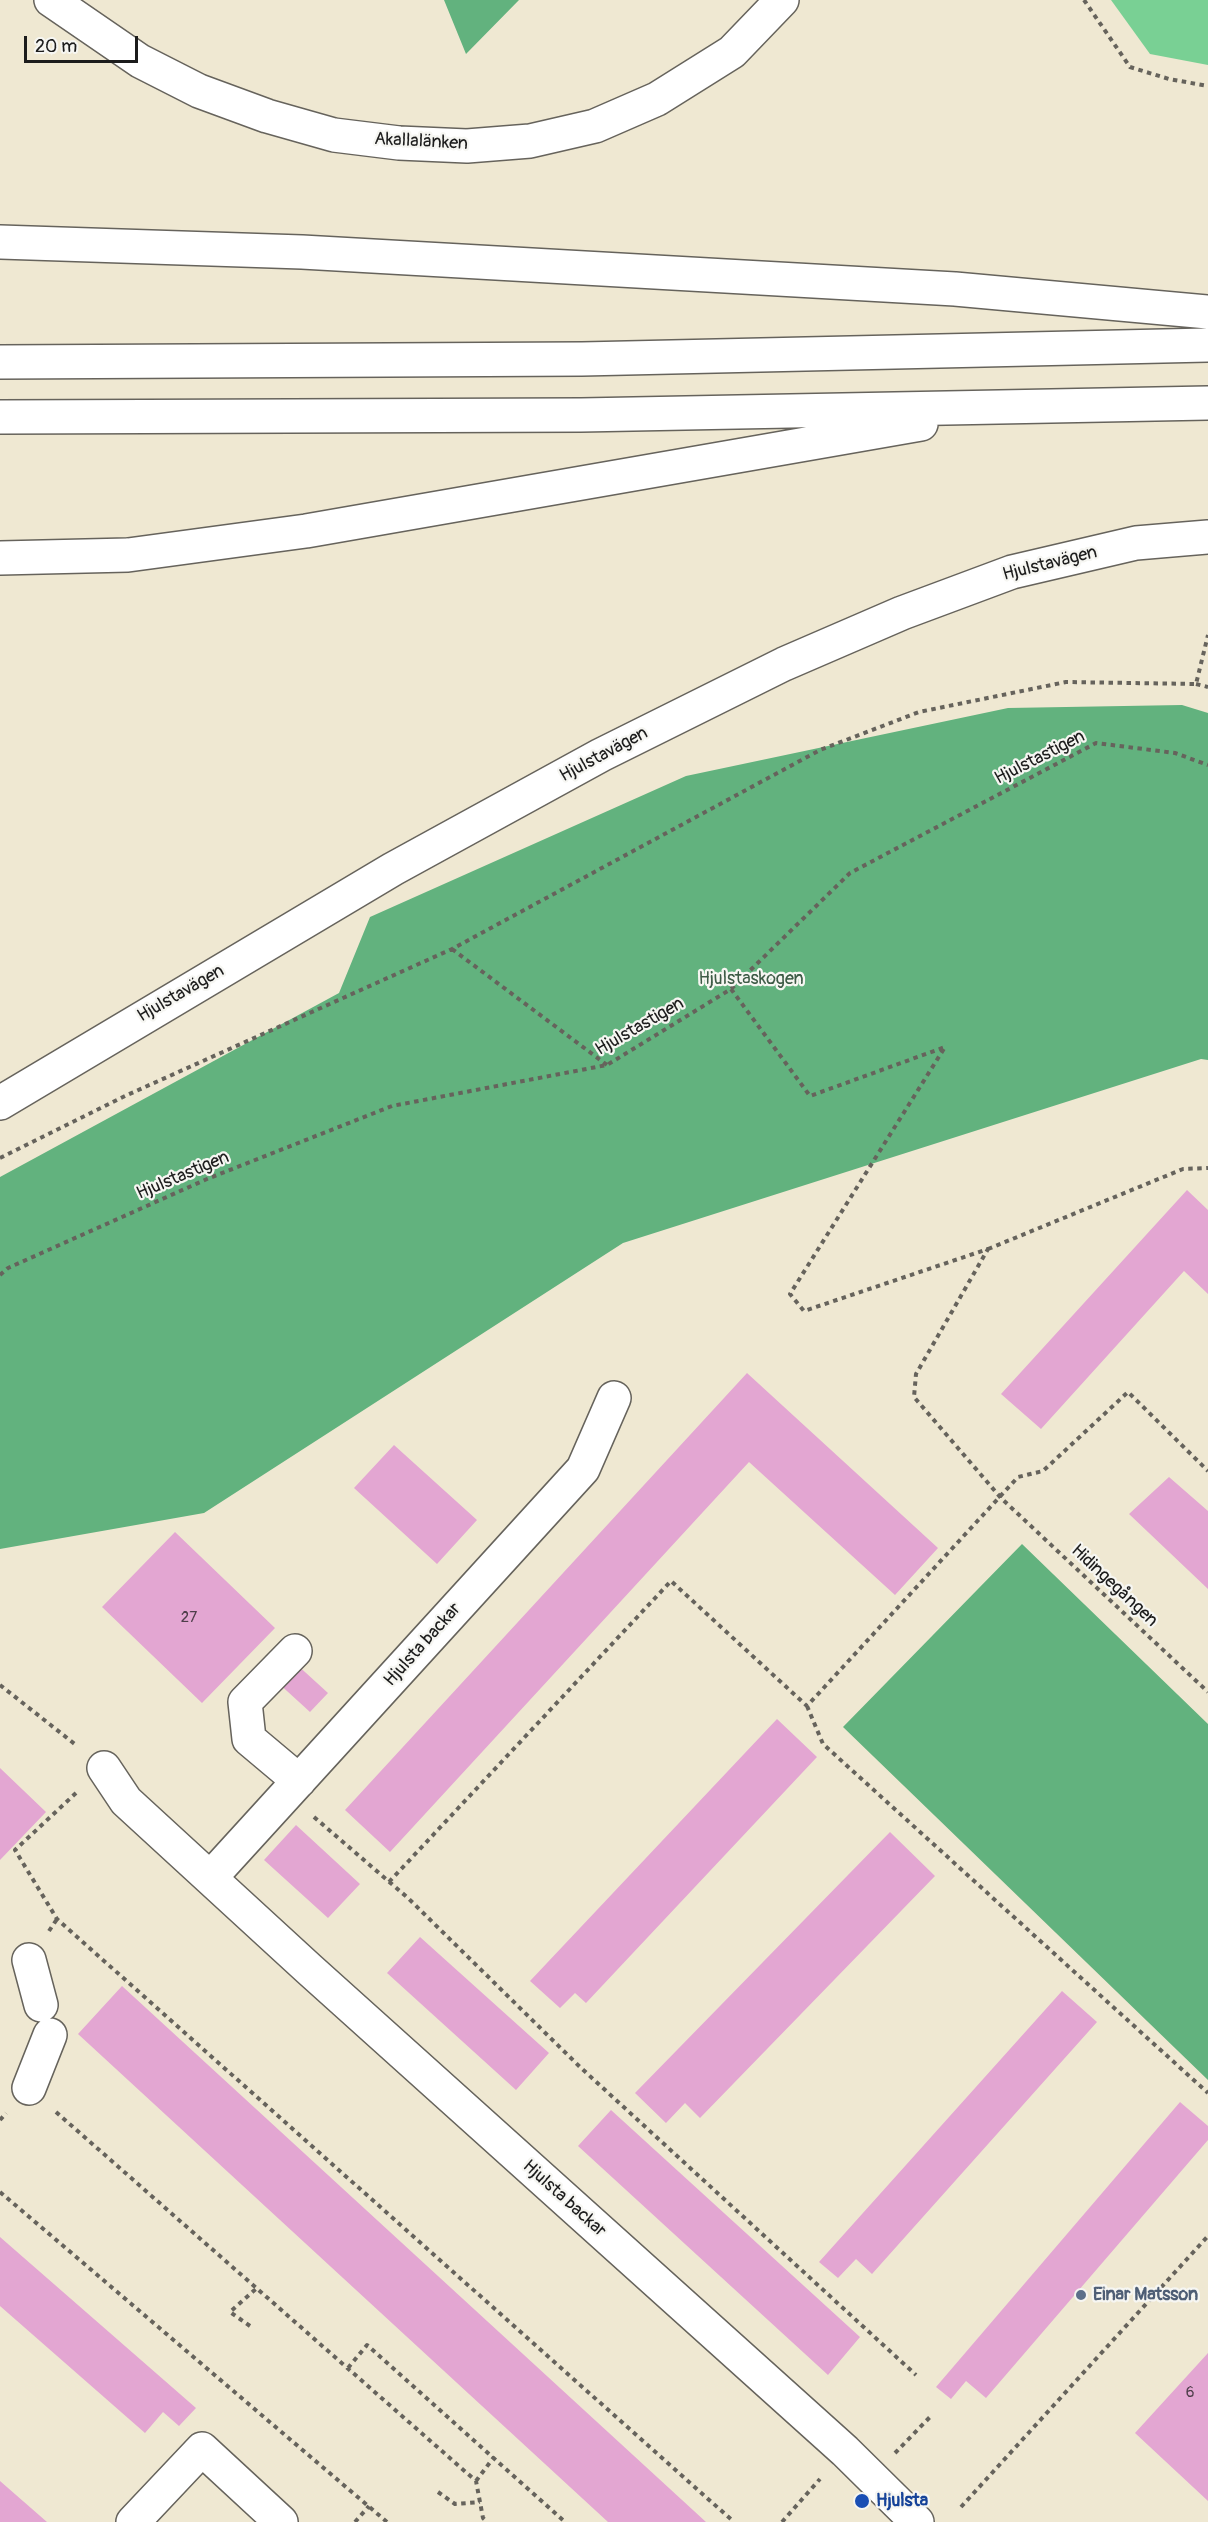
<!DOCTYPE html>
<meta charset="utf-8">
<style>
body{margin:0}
#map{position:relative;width:1208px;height:2522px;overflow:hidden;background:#efe8d2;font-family:Pangolin,sans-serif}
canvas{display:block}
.scale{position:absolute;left:24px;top:36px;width:114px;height:27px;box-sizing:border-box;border:3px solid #1c1c1c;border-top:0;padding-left:8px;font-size:18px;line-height:21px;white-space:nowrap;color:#1c1c1c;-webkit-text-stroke:4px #f6f6f2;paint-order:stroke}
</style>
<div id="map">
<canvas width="1208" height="2522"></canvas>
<div class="scale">20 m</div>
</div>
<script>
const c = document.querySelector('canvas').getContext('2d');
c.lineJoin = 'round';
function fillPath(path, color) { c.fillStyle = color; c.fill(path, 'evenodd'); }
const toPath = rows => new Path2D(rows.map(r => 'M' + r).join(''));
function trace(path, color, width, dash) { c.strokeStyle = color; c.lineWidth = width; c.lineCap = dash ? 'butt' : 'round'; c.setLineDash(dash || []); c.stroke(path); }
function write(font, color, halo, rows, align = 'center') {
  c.font = font + ' Pangolin,sans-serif'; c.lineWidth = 4.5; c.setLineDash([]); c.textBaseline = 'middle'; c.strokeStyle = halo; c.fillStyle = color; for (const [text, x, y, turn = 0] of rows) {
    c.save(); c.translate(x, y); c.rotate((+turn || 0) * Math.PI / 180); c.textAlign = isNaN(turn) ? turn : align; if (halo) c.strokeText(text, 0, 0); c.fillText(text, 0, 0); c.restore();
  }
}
fillPath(toPath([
 [1111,0,1208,0,1208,65,1150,54]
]), '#79d094');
fillPath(toPath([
 [444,0,519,0,466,54],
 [1182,705,1208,713,1208,1060,1201,1059,623,1243,204,1513,0,1549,0,1177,339,993,370,917,686,776,1008,708],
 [1022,1544,1208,1724,1208,2080,843,1727]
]), '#62b27e');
fillPath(toPath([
 [1187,1190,1208,1210,1208,1294,1184,1271,1041,1429,1001,1394],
 [747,1373,938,1548,895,1595,749,1462,390,1852,345,1810],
 [394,1445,477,1520,437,1564,354,1488],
 [1169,1477,1208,1511,1208,1589,1129,1514],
 [175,1532,275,1628,202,1703,102,1607],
 [294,1662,328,1693,310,1712,276,1681],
 [777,1719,817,1757,586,2003,575,1993,560,2008,530,1981],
 [0,1768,46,1812,0,1860],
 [296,1825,360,1884,328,1918,264,1860],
 [890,1832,935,1876,700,2118,685,2103,666,2123,635,2093],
 [420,1937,549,2053,516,2090,387,1973],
 [122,1986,706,2522,608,2522,78,2034],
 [1062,1991,1097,2022,872,2274,856,2259,838,2278,819,2262],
 [1180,2102,1208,2126,1208,2140,986,2398,966,2381,951,2399,936,2387],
 [611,2110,860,2337,828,2375,578,2146],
 [0,2237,196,2408,179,2426,163,2412,145,2433,0,2306],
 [1208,2353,1208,2501,1135,2433],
 [0,2481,47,2522,0,2522]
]), '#e3a6d2');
const minor = toPath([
 [295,1651,245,1702,249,1739,299,1781],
 [104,1768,126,1801,309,1969,845,2451,917,2522],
 [211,1877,583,1469,614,1398],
 [29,1960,41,2005],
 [29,2088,50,2035],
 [133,2522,202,2449,281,2522]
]);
const major = toPath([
 [51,0,140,61,199,91,267,116,334,135,399,143,467,146,530,141,595,126,657,99,732,52,782,0],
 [0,1103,393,869,601,755,784,664,902,613,1012,572,1136,543,1208,537]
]);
const highway = toPath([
 [0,242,302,252,955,289,1208,312],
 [0,362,582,359,1208,345],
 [0,417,581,415,1208,403],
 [0,558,128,555,306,531,921,424]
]);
trace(minor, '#66635c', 36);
trace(major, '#66635c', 36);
trace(highway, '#66635c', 36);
trace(toPath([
 [1084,0,1130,67,1169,79,1208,86],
 [1196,684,1208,687],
 [452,949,607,1065],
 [731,989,810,1096,945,1047,790,1294,804,1311,988,1249,916,1374,914,1397,1001,1498,1208,1692],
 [0,1158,125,1096,452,949,820,750,919,712,1066,682,1196,684,1208,635],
 [988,1249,1183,1169,1208,1168],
 [0,1275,8,1268,207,1179,392,1106,607,1065,731,989,850,873,1096,743,1175,753,1208,765],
 [0,1685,76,1745],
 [807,1706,823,1744,1208,2093],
 [76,1793,15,1850,57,1919,734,2522],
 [314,1817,408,1898,580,2067,916,2375],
 [389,1882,671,1581,807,1706,1018,1477,1043,1471,1128,1392,1208,1471],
 [49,1931,57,1919],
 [56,2112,476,2481,483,2518,487,2522],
 [0,2120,6,2113],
 [0,2192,387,2522],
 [250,2326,230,2312,257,2288],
 [348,2368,367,2345,565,2522],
 [895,2453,930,2417],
 [476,2481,494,2457],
 [438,2492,455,2504,480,2502],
 [961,2507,1208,2236],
 [355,2522,369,2506],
 [782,2522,820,2479]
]), '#66635c', 4, [4.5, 4.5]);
trace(minor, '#fff', 33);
trace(major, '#fff', 33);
trace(highway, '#fff', 33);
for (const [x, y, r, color] of [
 [1081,2295,6,"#5c6f8a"],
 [862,2501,8,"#1a4fb4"]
]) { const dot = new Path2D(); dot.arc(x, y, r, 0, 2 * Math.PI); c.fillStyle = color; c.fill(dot); trace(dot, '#f6f6f2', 2); }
write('15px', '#4e3e4a', null, [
 ["27",189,1618],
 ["6",1190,2393]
]);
write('18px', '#1c1c1c', '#f6f6f2', [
 ["Akallalänken",421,142,3],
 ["Hjulstavägen",1050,564,-14],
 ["Hjulstavägen",604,755,-28],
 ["Hjulstastigen",1040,758,-27],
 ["Hjulstavägen",181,994,-30],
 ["Hjulstastigen",640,1027,-30],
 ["Hjulstastigen",183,1176,-23],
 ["Hidingegången",1114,1586,43],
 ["Hjulsta backar",423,1645,-48],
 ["Hjulsta backar",564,2199,42]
]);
write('18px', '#3d5b46', '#f6f6f2', [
 ["Hjulstaskogen",751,979]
]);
write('bold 18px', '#4e5e75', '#f6f6f2', [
 ["Einar Matsson",1093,2295]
], 'left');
write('bold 18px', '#164399', '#f6f6f2', [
 ["Hjulsta",876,2501]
], 'left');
</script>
